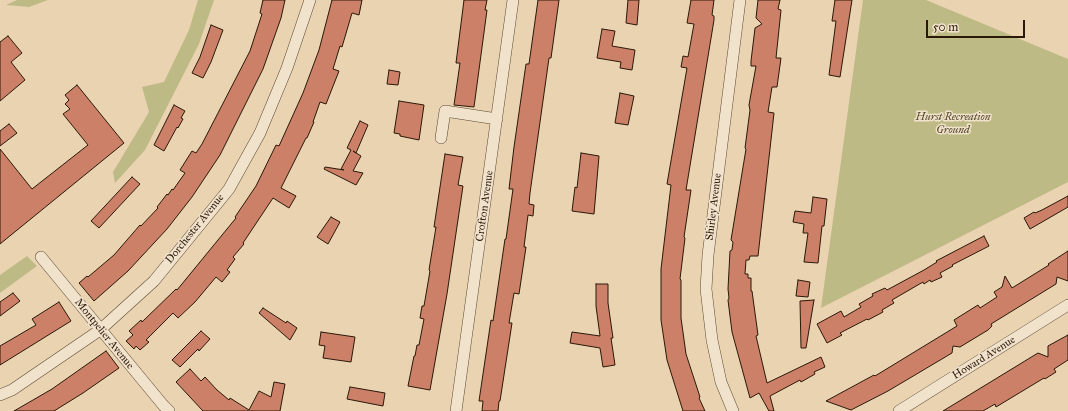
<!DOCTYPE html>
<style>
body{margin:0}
#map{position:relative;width:1068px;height:411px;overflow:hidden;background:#ead3b0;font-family:"IM FELL Great Primer",serif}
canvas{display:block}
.scale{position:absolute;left:926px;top:20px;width:99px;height:18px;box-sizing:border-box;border:2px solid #2a1809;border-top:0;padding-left:5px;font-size:12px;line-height:14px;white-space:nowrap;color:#2a1809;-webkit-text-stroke:3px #f1e2cc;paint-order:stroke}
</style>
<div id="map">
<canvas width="1068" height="411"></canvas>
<div class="scale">50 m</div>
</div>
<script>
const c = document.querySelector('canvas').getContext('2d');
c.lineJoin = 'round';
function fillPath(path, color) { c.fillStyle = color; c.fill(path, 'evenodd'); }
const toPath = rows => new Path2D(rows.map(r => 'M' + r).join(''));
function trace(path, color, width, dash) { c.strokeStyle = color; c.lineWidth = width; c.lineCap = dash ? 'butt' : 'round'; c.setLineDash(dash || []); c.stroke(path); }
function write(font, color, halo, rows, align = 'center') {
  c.font = font + ' "IM FELL Great Primer",serif'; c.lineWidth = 3; c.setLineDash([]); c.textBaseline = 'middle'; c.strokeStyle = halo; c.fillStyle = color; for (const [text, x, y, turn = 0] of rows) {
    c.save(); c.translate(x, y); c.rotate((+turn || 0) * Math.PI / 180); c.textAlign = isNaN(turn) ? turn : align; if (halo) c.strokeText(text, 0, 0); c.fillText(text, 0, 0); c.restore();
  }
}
fillPath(toPath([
 [17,0,48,0,29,7,6,5],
 [198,0,214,0,199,44,145,150,115,183,113,172,149,112,142,87,164,82,189,30],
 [863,0,926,0,1068,59,1068,182,821,308],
 [27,256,37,266,0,293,0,275]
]), '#beba86');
const building = toPath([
 [263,0,285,0,281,18,263,69,220,155,192,197,167,229,128,271,94,301,79,283,87,276,88,277,114,255,140,225,141,226,158,208,157,207,167,194,168,195,172,189,173,190,185,173,180,170,192,151,196,153,202,144,250,51,262,14,260,13,263,0],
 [332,0,362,0,359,15,352,13,342,47,340,46,333,69,339,71,326,104,320,102,313,122,314,122,307,138,306,138,281,188,296,196,289,208,273,198,243,243,244,244,233,257,235,259,227,270,230,272,222,282,216,277,195,302,178,318,173,313,146,340,149,342,140,350,136,346,134,349,126,341,133,335,129,331,141,320,142,322,176,289,177,290,236,218,235,217,256,186,276,145,279,146,303,93,319,50,332,0],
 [464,0,487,0,485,10,487,10,474,107,454,105,460,63,456,63,464,0],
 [538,0,559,0,551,58,549,58,530,193,529,204,534,205,533,216,528,215,524,247,526,247,519,294,514,293,509,323,512,323,500,401,499,401,498,411,482,411,483,401,479,401,491,320,493,321,505,239,506,239,513,189,509,189,514,147,526,64,529,64,538,0],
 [628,0,639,0,637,25,626,23,628,0],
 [691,0,714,0,712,15,714,16,714,20,686,190,691,190,684,237,685,238,680,279,681,280,681,318,686,354,700,397,699,398,705,411,683,411,667,360,661,320,661,269,671,185,667,184,687,68,681,67,683,56,688,57,694,24,687,23,691,0],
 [758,0,780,0,778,9,781,10,776,58,781,58,777,87,772,87,768,112,774,113,758,256,750,256,749,260,746,260,745,274,748,274,748,278,751,278,751,291,752,291,758,335,756,336,767,383,821,357,825,367,814,372,815,374,801,382,800,380,770,396,774,411,769,411,759,393,750,398,732,332,728,300,729,298,728,289,730,251,732,250,733,242,731,240,746,149,745,148,750,110,749,105,756,66,751,66,751,61,755,28,762,24,756,18,758,0],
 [835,0,852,0,840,77,829,75,836,21,832,21,835,0],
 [211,25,223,30,211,62,203,78,192,73,200,57,211,25],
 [602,29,615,31,612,46,635,50,632,70,620,68,621,62,597,58,602,29],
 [8,36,22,53,11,62,25,80,0,101,0,42,8,36],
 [389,70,400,72,398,85,387,84,389,70],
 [77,85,124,143,0,244,0,149,32,189,88,145,63,114,70,109,65,104,69,100,65,95,77,85],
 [620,93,634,96,628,125,615,123,620,93],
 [399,101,424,105,419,140,400,136,400,134,394,133,399,101],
 [174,105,185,111,181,118,183,119,178,128,177,127,164,151,154,145,174,105],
 [360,121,368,125,356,153,353,151,361,156,353,171,363,173,356,185,324,169,325,167,344,170,341,169,351,150,347,148,360,121],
 [9,124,17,133,0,146,0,131,9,124],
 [581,153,599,156,594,214,572,211,575,187,577,188,581,153],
 [445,154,463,157,458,185,463,186,447,294,430,390,408,386,414,356,415,356,417,345,419,345,424,319,420,318,422,306,424,306,430,271,429,270,436,227,434,227,445,154],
 [132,177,140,184,99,228,91,221,132,177],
 [1068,196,1068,207,1030,229,1024,218,1034,212,1035,213,1042,210,1068,196],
 [813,197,827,199,824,226,822,226,818,263,804,262,808,233,803,233,804,224,793,222,795,211,811,213,813,197],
 [331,217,340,222,328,244,317,237,331,217],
 [984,236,989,246,952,265,953,266,940,273,942,277,931,282,930,280,924,284,923,282,892,300,894,303,882,310,883,312,868,320,867,319,840,333,842,335,827,343,817,324,841,311,844,317,861,307,859,304,873,296,872,294,885,288,887,290,924,270,937,262,936,261,984,236],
 [1068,251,1068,281,1057,277,1056,284,991,324,992,326,988,330,960,347,953,346,952,353,888,391,851,410,826,401,874,375,875,376,957,326,954,320,978,305,980,308,997,297,994,292,1002,287,1005,276,1012,288,1049,265,1048,264,1068,251],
 [798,280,810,282,808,297,796,296,798,280],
 [596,284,608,284,608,303,613,338,611,338,615,365,603,367,600,348,570,343,572,332,600,336,596,306,596,284],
 [13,293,20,301,0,316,0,302,13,293],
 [814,300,806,348,801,348,800,301,814,300],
 [59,302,71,321,0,365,0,346,36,325,32,319,59,302],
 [263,308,286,323,287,321,297,328,290,340,259,313,263,308],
 [201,331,210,339,199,351,198,349,180,367,172,360,201,331],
 [321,332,355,337,351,362,323,358,325,346,319,345,321,332],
 [1068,335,1068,360,1054,369,1056,372,1045,379,1044,378,996,407,995,404,983,411,943,411,1038,353,1048,357,1048,346,1068,335],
 [106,351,119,368,83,393,54,411,14,411,52,389,106,351],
 [190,369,201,381,205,377,217,390,229,400,230,398,249,410,259,391,271,397,274,382,285,384,280,411,203,411,176,382,190,369],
 [350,387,385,393,383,406,347,399,350,387]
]);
fillPath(building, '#cb8067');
trace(building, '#2a1809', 1);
const street = toPath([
 [441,138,445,111,497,119],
 [41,257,163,405,169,411],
 [0,395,12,390,100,330,154,281,229,189,260,133,287,68,310,0],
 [456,411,513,0],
 [733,411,721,382,712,340,706,289,708,255,740,0],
 [899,411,1068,305]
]);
trace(street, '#5a4733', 12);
trace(street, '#f1e2cc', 11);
write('italic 11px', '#56492e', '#f1e2cc', [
 ["Hurst Recreation",953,117],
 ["Ground",953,130]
]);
write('11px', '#2a1809', '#f1e2cc', [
 ["Crofton Avenue",485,206,-82],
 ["Shirley Avenue",714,207,-83],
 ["Dorchester Avenue",195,229,-51],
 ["Montpelier Avenue",104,334,51],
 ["Howard Avenue",984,358,-32]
]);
</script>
